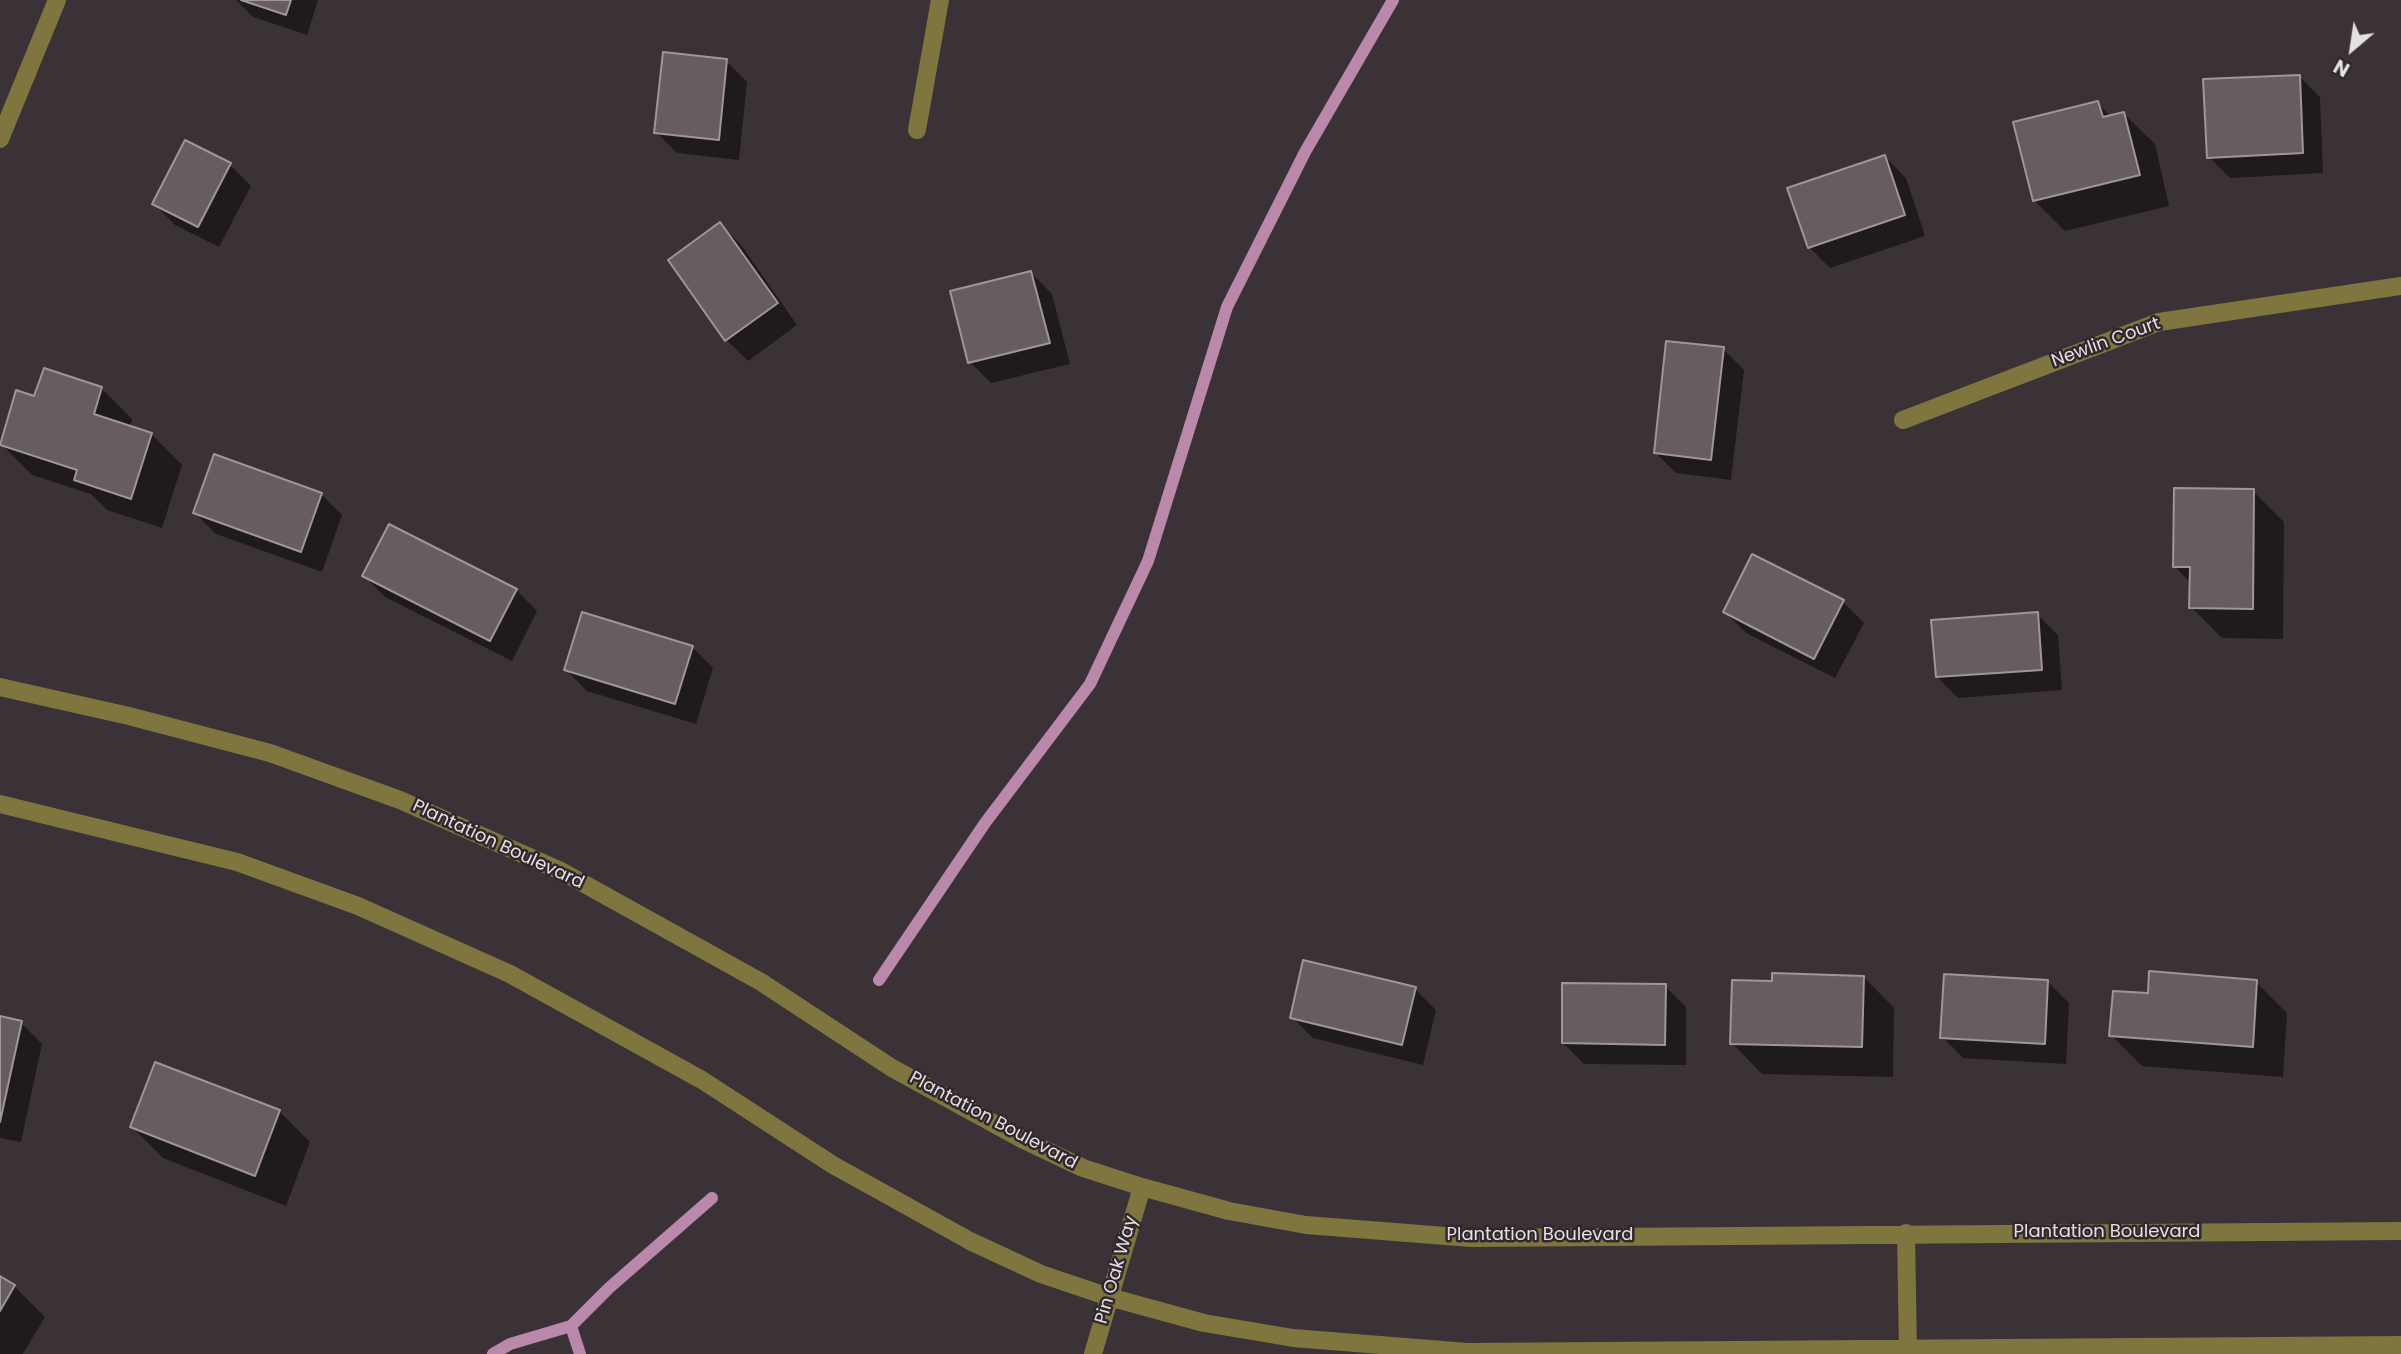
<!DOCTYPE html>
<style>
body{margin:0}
#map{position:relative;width:2401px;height:1354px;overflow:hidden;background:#3a3237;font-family:Poppins,sans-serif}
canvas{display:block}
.north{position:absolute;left:2317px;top:14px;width:70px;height:70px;-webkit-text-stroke:5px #30282d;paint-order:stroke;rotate:209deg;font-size:19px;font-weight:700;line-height:28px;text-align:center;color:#e5e0e3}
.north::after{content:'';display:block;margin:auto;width:24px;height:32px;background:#e5e0e3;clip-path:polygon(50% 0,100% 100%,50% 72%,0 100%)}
</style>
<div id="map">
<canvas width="2401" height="1354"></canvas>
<div class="north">N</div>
</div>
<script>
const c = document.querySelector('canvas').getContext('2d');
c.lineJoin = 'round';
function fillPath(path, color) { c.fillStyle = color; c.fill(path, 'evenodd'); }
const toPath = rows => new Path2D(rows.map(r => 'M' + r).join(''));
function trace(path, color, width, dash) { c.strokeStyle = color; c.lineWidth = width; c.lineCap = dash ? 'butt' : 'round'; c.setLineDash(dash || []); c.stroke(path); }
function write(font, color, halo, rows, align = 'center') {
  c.font = font + ' Poppins,sans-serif'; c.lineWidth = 5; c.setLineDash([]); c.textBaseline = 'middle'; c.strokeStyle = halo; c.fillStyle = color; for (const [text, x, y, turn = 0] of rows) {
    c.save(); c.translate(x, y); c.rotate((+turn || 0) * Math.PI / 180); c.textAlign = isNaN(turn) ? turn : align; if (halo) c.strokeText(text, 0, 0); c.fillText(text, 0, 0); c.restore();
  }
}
fillPath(toPath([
 [236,0,318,0,307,35,253,17],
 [726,61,747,82,739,160,677,153,656,132],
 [2299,76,2320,97,2323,173,2230,178,2209,157],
 [2098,103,2111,117,2124,114,2155,144,2169,206,2065,231,2034,200],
 [1885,157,1906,178,1925,236,1830,268,1809,247],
 [230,165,251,186,219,247,175,225,154,204],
 [720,224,741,245,797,325,748,361,727,340,670,260],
 [1031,273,1052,294,1070,364,991,383,970,362],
 [1723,349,1744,370,1731,480,1676,473,1655,452],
 [101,388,132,419,130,427,151,434,182,465,162,528,107,510,91,494,32,475,1,444,35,398],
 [2253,491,2284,522,2283,639,2222,638,2191,607,2191,583,2174,566],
 [321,494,342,515,322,572,216,534,195,513],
 [364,576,516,590,537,611,512,661,385,597],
 [1843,602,1864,623,1835,678,1746,633,1725,612],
 [2037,614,2058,635,2062,690,1958,698,1937,677],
 [692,647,713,668,696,724,587,691,566,670],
 [1864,977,1894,1008,1893,1077,1762,1074,1732,1043,1774,982],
 [2048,982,2069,1003,2066,1064,1963,1058,1942,1037],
 [2256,982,2287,1013,2283,1077,2142,1066,2111,1035,2149,995],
 [1665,986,1686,1007,1686,1065,1584,1064,1563,1043],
 [1415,989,1436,1010,1423,1065,1313,1038,1292,1017],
 [0,1018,21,1023,42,1044,21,1142,0,1138],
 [279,1111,310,1142,286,1206,163,1158,132,1127],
 [0,1278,14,1286,45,1317,23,1354,0,1354]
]), '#0007');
trace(toPath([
 [879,980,985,823,1090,684,1148,561,1227,307,1305,152,1393,0],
 [571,1326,580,1354],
 [493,1354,510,1344,571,1326,609,1288,712,1198]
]), '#ba88aa', 12);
const building = toPath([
 [241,0,291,0,286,15,241,0],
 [663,52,727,59,719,140,654,133,663,52],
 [2300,75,2303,153,2207,158,2203,79,2300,75],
 [2098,101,2103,117,2124,112,2140,175,2033,201,2013,122,2098,101],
 [185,140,231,163,198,227,152,204,185,140],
 [1885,155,1905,215,1808,248,1787,188,1885,155],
 [720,222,778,303,725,341,668,260,720,222],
 [1031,271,1050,343,968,363,950,291,1031,271],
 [1666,341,1724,347,1711,460,1654,453,1666,341],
 [44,368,102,387,94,414,152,433,131,499,74,480,77,470,0,445,16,390,34,396,44,368],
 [214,454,322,493,301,552,193,513,214,454],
 [2174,488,2254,489,2253,609,2189,608,2190,567,2173,567,2174,488],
 [389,524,517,589,490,641,362,576,389,524],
 [1752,554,1844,600,1814,659,1723,612,1752,554],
 [582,612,693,646,675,704,564,670,582,612],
 [2038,612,2042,670,1936,677,1931,620,2038,612],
 [1303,960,1416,987,1402,1045,1290,1018,1303,960],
 [2149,971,2257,980,2253,1047,2109,1036,2113,991,2148,993,2149,971],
 [1772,973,1864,976,1862,1047,1730,1044,1732,980,1772,981,1772,973],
 [1944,974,2048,980,2045,1044,1940,1038,1944,974],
 [1562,983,1666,984,1665,1045,1562,1043,1562,983],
 [0,1016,22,1021,0,1122,0,1016],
 [155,1062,280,1110,255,1176,130,1127,155,1062],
 [0,1276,15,1285,0,1311,0,1276]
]);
fillPath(building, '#665c62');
trace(building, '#9f959b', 2);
trace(toPath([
 [917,130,940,0],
 [0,139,57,0],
 [1903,420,2159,322,2401,286],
 [0,687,129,716,270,753,400,800,561,871,761,982,892,1068,1022,1139,1083,1168,1142,1187,1229,1211,1306,1225,1471,1238,2401,1231],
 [0,804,237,862,358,906,510,974,702,1080,833,1165,970,1241,1041,1274,1109,1297,1204,1323,1293,1338,1467,1352,2401,1345],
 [1906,1233,1908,1354],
 [1093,1354,1142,1187]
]), '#7f753e', 18);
write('18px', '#e5e0e3', '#30282d', [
 ["Newlin Court",2106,343,-20],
 ["Plantation Boulevard",498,845,25],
 ["Plantation Boulevard",993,1121,28],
 ["Plantation Boulevard",2107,1232],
 ["Plantation Boulevard",1540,1235],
 ["Pin Oak Way",1117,1270,-74]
]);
</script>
